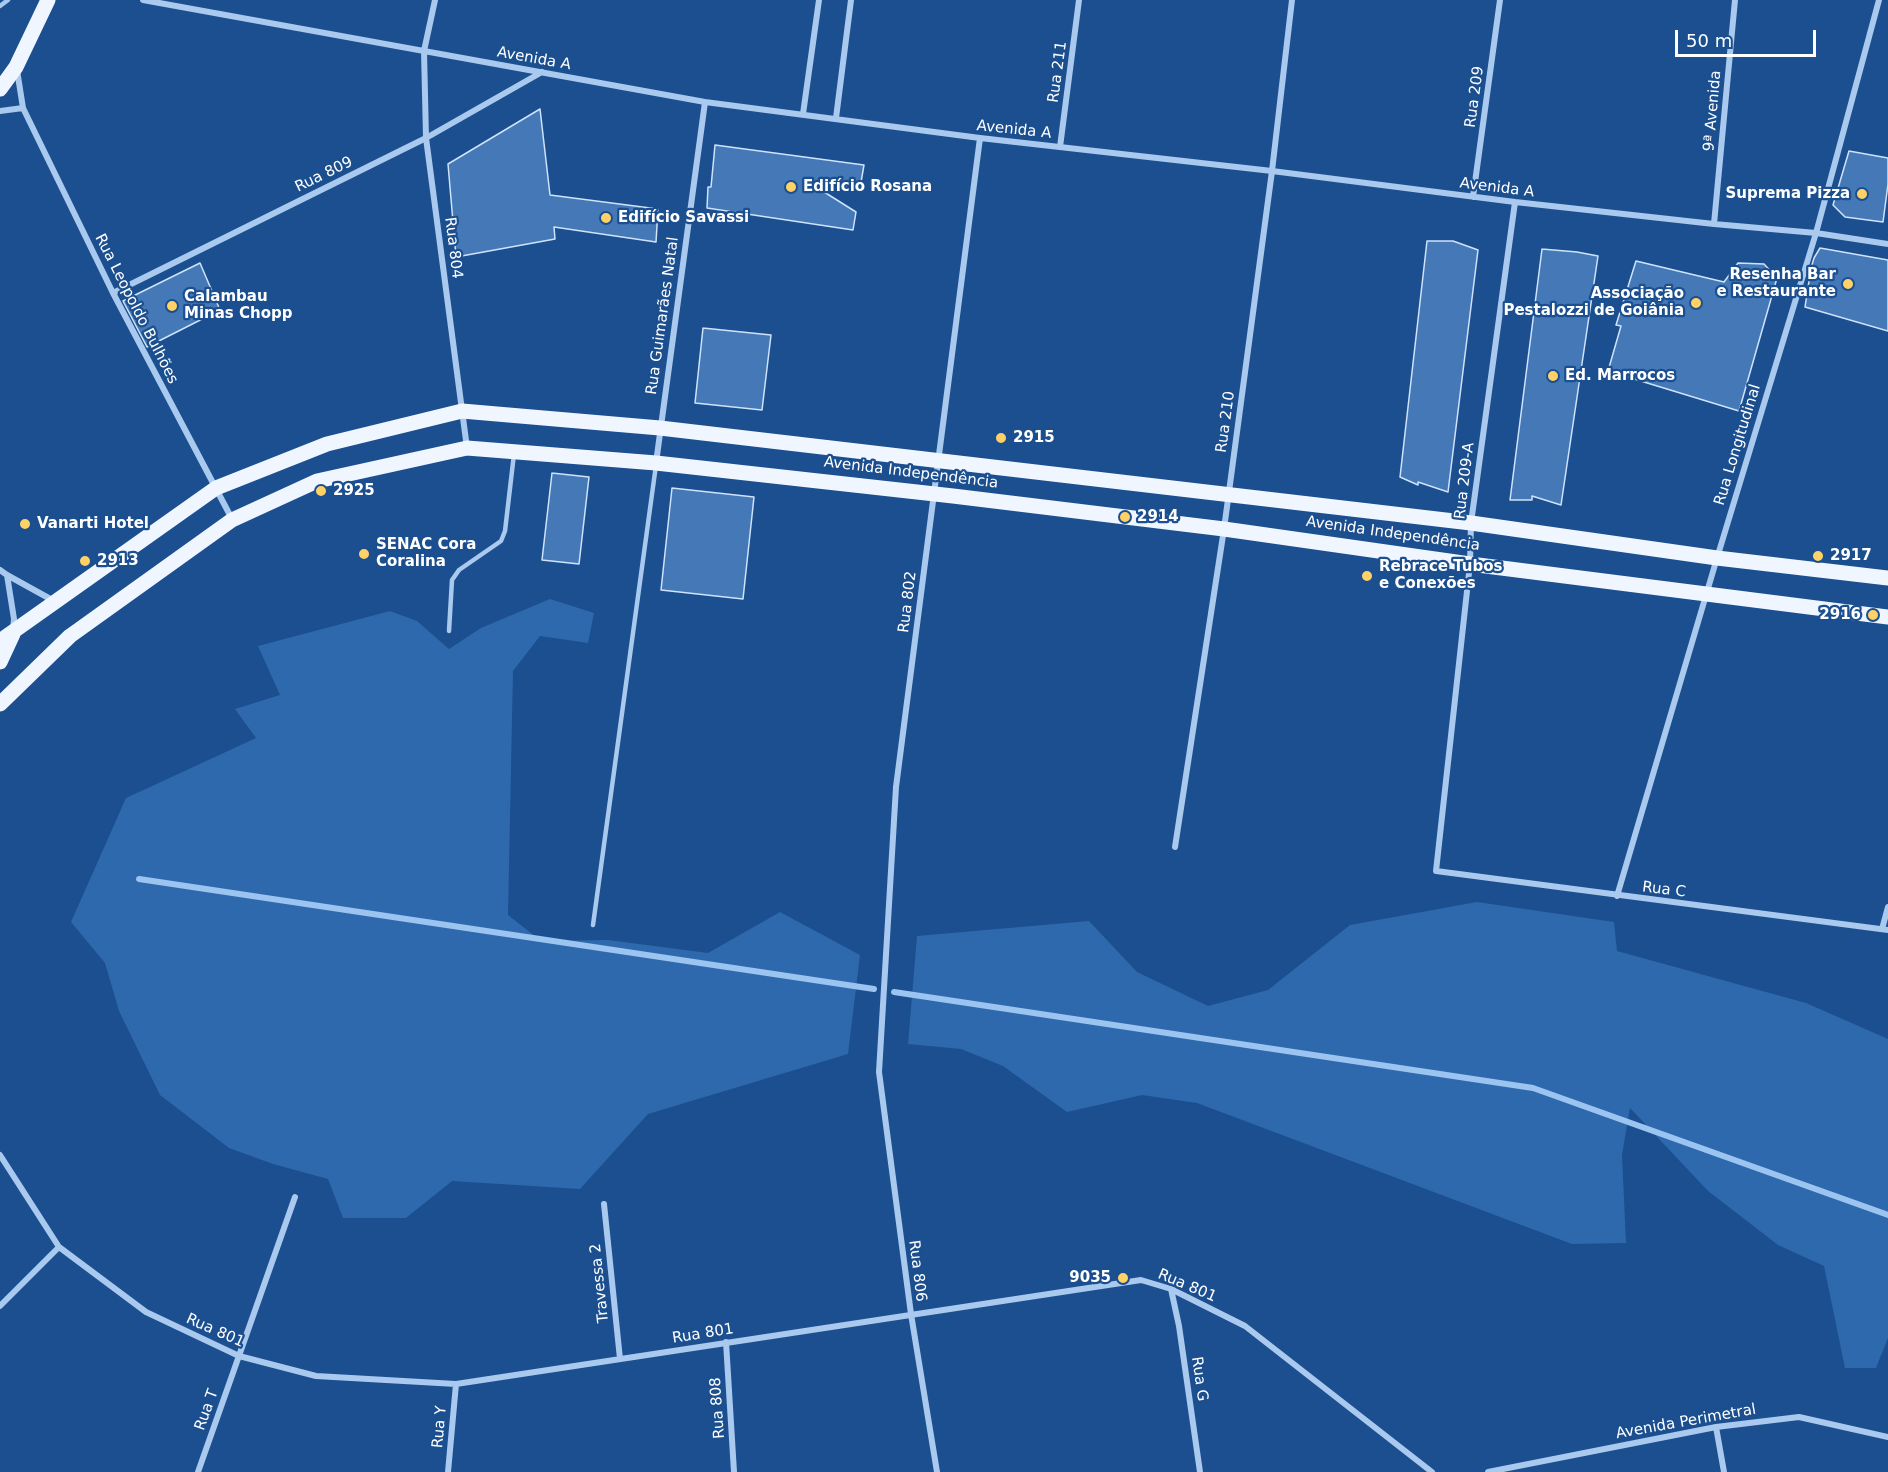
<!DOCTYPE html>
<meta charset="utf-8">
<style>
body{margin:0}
#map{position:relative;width:1888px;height:1472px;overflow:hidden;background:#1b4f8f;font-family:"DejaVu Sans",sans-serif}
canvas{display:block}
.scale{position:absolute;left:1675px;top:30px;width:141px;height:27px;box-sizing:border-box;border:3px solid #fff;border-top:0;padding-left:8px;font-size:18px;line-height:21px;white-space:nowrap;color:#fff;-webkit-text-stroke:4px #1b4f8f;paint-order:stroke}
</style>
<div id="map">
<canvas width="1888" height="1472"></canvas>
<div class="scale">50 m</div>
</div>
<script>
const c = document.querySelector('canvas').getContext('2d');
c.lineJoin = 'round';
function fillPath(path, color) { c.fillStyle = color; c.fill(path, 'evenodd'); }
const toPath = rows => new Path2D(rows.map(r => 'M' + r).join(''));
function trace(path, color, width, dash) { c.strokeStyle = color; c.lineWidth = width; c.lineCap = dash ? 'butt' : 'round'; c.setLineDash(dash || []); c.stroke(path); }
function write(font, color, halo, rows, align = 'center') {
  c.font = font + ' "DejaVu Sans",sans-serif'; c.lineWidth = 4.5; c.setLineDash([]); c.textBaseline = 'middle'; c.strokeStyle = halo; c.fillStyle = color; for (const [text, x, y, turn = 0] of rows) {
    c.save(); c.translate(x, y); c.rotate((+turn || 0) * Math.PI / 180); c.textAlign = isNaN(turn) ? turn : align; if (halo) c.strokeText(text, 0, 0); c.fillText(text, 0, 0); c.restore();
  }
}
fillPath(toPath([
 [550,599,594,613,588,643,540,636,513,671,508,915,541,941,608,940,708,953,780,912,860,955,848,1054,648,1114,580,1189,452,1181,406,1218,343,1218,328,1179,273,1164,229,1148,160,1095,119,1011,105,963,71,922,126,798,256,738,235,709,280,695,258,646,390,611,417,621,449,649,481,628],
 [1477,902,1614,922,1617,951,1806,1003,1888,1039,1888,1338,1876,1368,1845,1368,1824,1266,1778,1245,1708,1191,1630,1108,1622,1155,1626,1243,1572,1244,1197,1103,1142,1095,1067,1112,1003,1066,961,1049,908,1044,917,936,1089,921,1137,972,1208,1006,1268,990,1350,925]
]), '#2e69ad');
trace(toPath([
 [139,879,874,989],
 [894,992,1533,1088,1888,1215]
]), '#9cc4f0', 6);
const building = toPath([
 [540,109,550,195,658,209,656,242,554,227,555,239,456,257,448,164,540,109],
 [715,145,864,165,860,188,813,185,856,212,853,230,707,208,708,187,711,187,715,145],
 [1849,151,1888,158,1888,184,1883,222,1845,217,1833,205,1849,151],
 [1427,241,1453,241,1478,250,1448,492,1418,482,1418,485,1400,477,1427,241],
 [1820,248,1888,260,1888,331,1805,307,1811,268,1814,258,1820,248],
 [1542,249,1577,252,1598,256,1561,505,1532,496,1532,500,1510,500,1542,249],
 [1636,261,1724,282,1738,263,1764,264,1777,278,1739,411,1608,371,1621,326,1616,325,1636,261],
 [200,263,220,310,147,347,123,301,200,263],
 [703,328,771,335,762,410,695,403,703,328],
 [552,473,589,477,579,564,542,560,552,473],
 [672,488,754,497,743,599,661,590,672,488]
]);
fillPath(building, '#4478b7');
trace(building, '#cfe3fa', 1.5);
trace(toPath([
 [0,6,8,0],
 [449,631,452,580,459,570,501,541,505,531,514,454],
 [593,925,656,465]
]), '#a9c9ee', 4.5);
trace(toPath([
 [143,0,705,102,980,138,1272,171,1515,202,1714,224,1816,233,1888,244],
 [435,0,424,51,426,138,467,448],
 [17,70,23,108,113,293,232,519],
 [0,111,23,108],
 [803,114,819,0],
 [836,118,851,0],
 [1060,147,1079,0],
 [1473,197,1500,0],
 [1515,202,1471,523,1470,564,1436,871,1888,930],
 [1714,224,1735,0],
 [113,293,426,138,542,72],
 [656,463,705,102],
 [0,570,7,575,54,601],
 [7,575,14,619,13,630],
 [1175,847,1224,529,1272,171,1292,0],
 [1617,896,1717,558,1816,233,1879,0],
 [1882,929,1888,907],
 [0,1155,59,1247,146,1312,239,1356,316,1376,456,1384,1141,1280,1171,1289,1245,1326,1432,1472],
 [604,1204,620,1359],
 [1171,1289,1179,1326,1200,1472],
 [0,1306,59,1247],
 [726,1342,734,1472],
 [1716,1427,1724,1472],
 [198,1472,295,1197],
 [448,1472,456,1384],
 [937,1472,911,1314,879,1072,896,787,980,138],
 [1488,1472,1716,1427,1799,1417,1888,1437]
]), '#a9c9ee', 6);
trace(toPath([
 [0,89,16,67,48,0],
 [0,641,216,488,327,444,462,411,660,428,1471,523,1717,558,1888,578],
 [0,662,13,634],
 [0,704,70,636,232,520,317,481,467,448,656,463,953,496,1224,529,1470,564,1888,617]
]), '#f0f6ff', 15);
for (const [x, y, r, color] of [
 [791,187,6,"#ffd166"],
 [1862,194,6,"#ffd166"],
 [606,218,6,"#ffd166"],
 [1848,284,6,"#ffd166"],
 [1696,303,6,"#ffd166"],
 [172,306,6,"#ffd166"],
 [1553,376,6,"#ffd166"],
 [1001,438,6,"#ffd166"],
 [321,491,6,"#ffd166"],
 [1125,517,6,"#ffd166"],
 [25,524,6,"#ffd166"],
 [364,554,6,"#ffd166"],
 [1818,556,6,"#ffd166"],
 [85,561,6,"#ffd166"],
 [1367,576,6,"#ffd166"],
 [1873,615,6,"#ffd166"],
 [1123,1278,6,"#ffd166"]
]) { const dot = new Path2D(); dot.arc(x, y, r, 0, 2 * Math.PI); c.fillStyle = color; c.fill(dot); trace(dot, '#1b4f8f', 2); }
write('15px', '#fff', '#1b4f8f', [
 ["Avenida A",534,59,10],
 ["Rua 211",1058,72,-82],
 ["Rua 209",1475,97,-82],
 ["9ª Avenida",1713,111,-85],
 ["Avenida A",1014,130,6],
 ["Rua 809",324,175,-26],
 ["Avenida A",1497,188,7],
 ["Rua 804",453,248,83],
 ["Rua Leopoldo Bulhões",136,309,63],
 ["Rua Guimarães Natal",663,316,-82],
 ["Rua 210",1226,422,-82],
 ["Rua Longitudinal",1738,445,-73],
 ["Avenida Independência",911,473,7],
 ["Rua 209-A",1465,481,-83],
 ["Avenida Independência",1393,534,8],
 ["Rua 802",908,602,-83],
 ["Rua C",1664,890,7],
 ["Rua 806",917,1271,83],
 ["Travessa 2",600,1283,-96],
 ["Rua 801",1187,1286,23],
 ["Rua 801",215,1331,24],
 ["Rua 801",703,1334,-9],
 ["Rua G",1199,1379,82],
 ["Rua 808",718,1408,-94],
 ["Rua T",207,1410,-70],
 ["Avenida Perimetral",1686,1422,-10],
 ["Rua Y",440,1427,-85]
]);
write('bold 15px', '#fff', '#1b4f8f', [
 ["Edifício Rosana",803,187],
 ["Suprema Pizza",1850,194,"right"],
 ["Edifício Savassi",618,218],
 ["Resenha Bar",1836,275,"right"],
 ["e Restaurante",1836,292,"right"],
 ["Associação",1684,294,"right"],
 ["Pestalozzi de Goiânia",1684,311,"right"],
 ["Calambau",184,297],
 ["Minas Chopp",184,314],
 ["Ed. Marrocos",1565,376],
 ["2915",1013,438],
 ["2925",333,491],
 ["2914",1137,517],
 ["Vanarti Hotel",37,524],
 ["SENAC Cora",376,545],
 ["Coralina",376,562],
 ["2917",1830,556],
 ["2913",97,561],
 ["Rebrace Tubos",1379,567],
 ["e Conexões",1379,584],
 ["2916",1861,615,"right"],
 ["9035",1111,1278,"right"]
], 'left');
</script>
